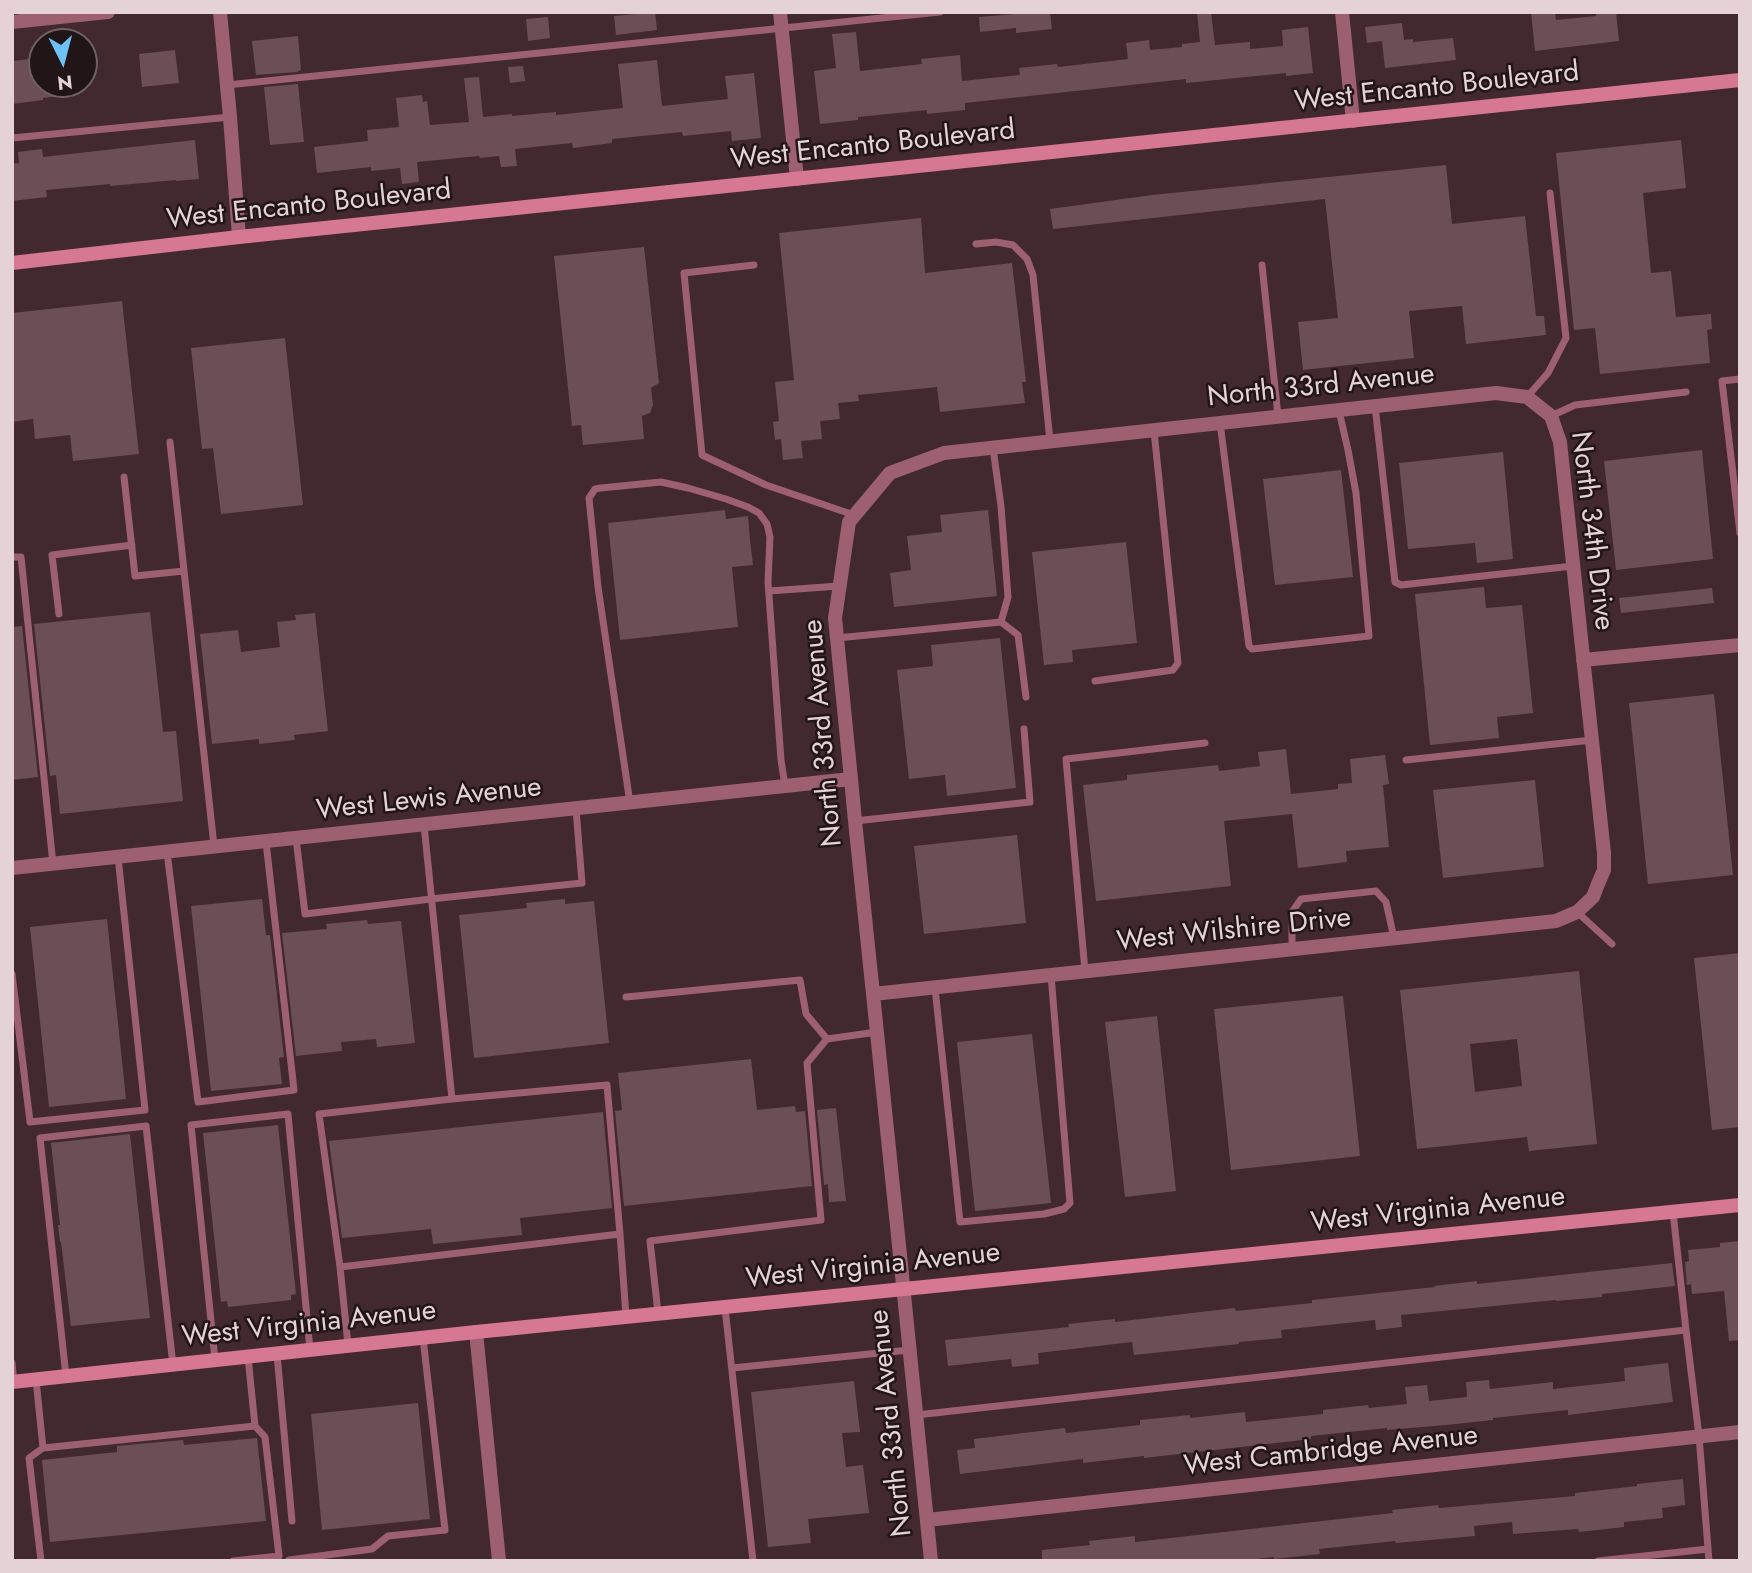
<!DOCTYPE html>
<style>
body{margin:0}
#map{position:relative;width:1752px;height:1573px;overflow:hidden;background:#42282f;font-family:Jost,sans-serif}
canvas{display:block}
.frame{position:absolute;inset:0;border:14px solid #e4d2d6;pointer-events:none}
.north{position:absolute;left:28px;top:28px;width:70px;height:70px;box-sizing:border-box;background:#211518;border:2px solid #6f6164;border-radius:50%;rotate:174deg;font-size:19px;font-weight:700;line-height:28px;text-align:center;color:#e4d2d6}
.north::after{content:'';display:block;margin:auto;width:24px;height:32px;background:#6fc2f4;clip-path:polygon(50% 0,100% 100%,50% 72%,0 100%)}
</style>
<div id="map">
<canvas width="1752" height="1573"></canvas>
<div class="frame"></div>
<div class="north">N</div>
</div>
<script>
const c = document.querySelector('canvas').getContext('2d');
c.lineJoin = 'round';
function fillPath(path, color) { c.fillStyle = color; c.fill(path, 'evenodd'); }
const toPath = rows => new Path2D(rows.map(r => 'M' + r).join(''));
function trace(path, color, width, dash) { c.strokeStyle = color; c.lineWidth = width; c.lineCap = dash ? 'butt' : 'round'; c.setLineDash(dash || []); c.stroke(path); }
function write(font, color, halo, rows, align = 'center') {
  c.font = font + ' Jost,sans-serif'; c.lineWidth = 5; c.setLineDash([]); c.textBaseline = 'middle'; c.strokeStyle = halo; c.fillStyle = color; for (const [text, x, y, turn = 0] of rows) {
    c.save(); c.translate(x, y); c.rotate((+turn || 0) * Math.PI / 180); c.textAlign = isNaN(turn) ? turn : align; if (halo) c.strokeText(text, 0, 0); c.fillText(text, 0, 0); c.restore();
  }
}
fillPath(toPath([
 [655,12,657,30,616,35,614,16],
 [1014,12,1050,12,1052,29,1016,33,1016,28,980,32,979,17,1014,14],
 [1197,12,1211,12,1215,45,1250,42,1250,49,1283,46,1282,30,1308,27,1313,73,1286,76,1286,73,1186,83,1186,79,965,103,965,110,927,114,927,110,858,117,858,120,820,124,814,71,836,68,832,34,856,32,860,71,922,64,921,59,960,55,962,81,1020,75,1019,68,1057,64,1058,67,1128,59,1126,43,1149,40,1150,50,1182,47,1182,44,1200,42],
 [1531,12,1555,12,1556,20,1596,16,1596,12,1616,12,1619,41,1535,51],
 [548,17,550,38,528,41,526,19],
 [1402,23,1404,40,1413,39,1413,42,1453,38,1456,60,1385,68,1382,41,1367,43,1365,27],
 [298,36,301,70,297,72,256,75,252,41],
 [175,50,179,83,142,87,139,54],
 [39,58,42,84,75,84,76,94,43,98,43,100,13,104,12,61],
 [657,60,662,106,728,99,725,76,754,73,761,138,732,141,731,131,683,136,682,132,612,139,612,143,573,148,572,143,515,149,517,166,501,167,499,156,480,158,479,156,417,162,419,182,402,184,400,168,371,171,371,167,317,173,314,147,368,141,367,130,399,127,396,98,422,95,423,102,427,101,430,125,469,122,464,78,479,77,483,117,512,114,512,116,556,112,556,115,623,108,618,64],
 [523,66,525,81,510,83,508,67],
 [298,84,304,142,270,145,264,87],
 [195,140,199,179,176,181,176,180,110,186,110,184,46,190,47,197,12,201,12,164,19,163,18,152,42,149,43,157],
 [1681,140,1686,188,1643,193,1651,273,1671,271,1676,317,1711,314,1712,329,1707,330,1710,363,1600,374,1595,328,1574,330,1556,153],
 [1446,165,1452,224,1525,216,1536,316,1544,316,1546,335,1466,344,1462,306,1409,311,1414,358,1303,370,1298,322,1338,318,1325,199,1053,229,1050,209,1152,195],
 [921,218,925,273,1012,263,1026,382,1022,382,1025,403,940,412,937,387,858,395,859,401,838,403,840,419,820,421,822,439,801,441,803,458,783,460,781,439,775,440,773,422,779,421,775,382,794,380,779,233],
 [644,247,659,383,651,388,653,405,650,413,642,416,644,439,583,445,581,425,572,426,554,256],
 [122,301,139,454,73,461,70,435,35,439,33,419,12,422,12,313],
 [285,338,303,505,221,514,213,448,202,449,191,348],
 [1702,450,1713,559,1616,570,1604,461],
 [1503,452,1513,559,1477,563,1475,543,1408,549,1399,463],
 [1341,470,1353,577,1275,585,1263,479],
 [725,510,726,519,748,516,750,540,753,565,732,567,738,627,620,640,608,523],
 [988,510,997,596,894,607,890,573,911,570,907,536,942,532,940,515],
 [1126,542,1137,643,1072,650,1073,662,1044,665,1032,552],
 [1484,587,1486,608,1522,605,1533,713,1497,717,1499,738,1430,745,1415,594],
 [1712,588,1714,603,1621,613,1619,598],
 [150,612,163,732,176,731,183,801,60,814,56,775,50,776,34,624],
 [315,613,328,731,294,735,295,740,259,744,259,739,212,744,200,634,238,630,241,652,280,647,277,622,296,620,295,615],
 [22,626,38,777,12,780,12,627],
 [1000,638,1016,788,947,796,945,775,909,779,897,670,933,666,931,645],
 [1714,694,1733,875,1648,884,1629,703],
 [1286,749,1291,794,1338,789,1338,784,1352,783,1350,759,1385,755,1389,784,1383,785,1389,847,1346,851,1347,862,1298,868,1292,814,1224,821,1231,886,1096,901,1083,785,1127,780,1127,775,1218,765,1219,771,1260,766,1258,752],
 [1535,780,1544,867,1443,878,1433,790],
 [1017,835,1026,923,924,934,914,846],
 [262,899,266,935,270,935,284,1057,279,1058,282,1084,211,1091,191,906],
 [565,899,565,904,594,901,609,1043,474,1058,459,915,527,908,526,903],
 [107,919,126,1099,49,1107,30,927],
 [367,920,368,924,401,921,415,1043,377,1047,376,1039,341,1042,342,1051,296,1056,282,933,327,929,326,924],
 [1740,953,1740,1127,1712,1130,1694,958],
 [1579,971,1597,1144,1529,1151,1527,1137,1417,1149,1400,990],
 [1517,1039,1522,1086,1475,1092,1470,1044],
 [1343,996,1360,1156,1231,1170,1214,1009],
 [1157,1016,1176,1191,1125,1197,1105,1022],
 [1032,1034,1051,1203,975,1211,957,1042],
 [751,1059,757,1110,795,1106,796,1112,805,1111,812,1186,624,1206,615,1111,622,1110,618,1073],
 [836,1108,846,1201,829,1202,828,1184,824,1185,817,1110],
 [603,1112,612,1208,520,1218,522,1235,433,1244,431,1229,342,1238,329,1141],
 [278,1125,296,1294,291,1295,291,1300,228,1307,227,1301,221,1302,203,1133],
 [130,1134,150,1318,71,1326,61,1242,60,1242,58,1225,60,1225,51,1143],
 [1740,1241,1740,1340,1729,1341,1724,1291,1692,1294,1691,1284,1687,1285,1685,1262,1689,1261,1688,1250,1720,1247,1720,1243],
 [1672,1263,1675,1286,1602,1294,1602,1297,1556,1301,1556,1300,1401,1315,1402,1327,1376,1330,1375,1320,1281,1330,1282,1338,1239,1342,1239,1344,1134,1355,1132,1342,1038,1353,1039,1364,1012,1367,1011,1359,948,1366,945,1340,1069,1327,1068,1324,1115,1319,1115,1322,1235,1308,1236,1311,1312,1303,1312,1300,1435,1287,1434,1286,1477,1281,1477,1284],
 [1668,1363,1673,1402,1568,1415,1568,1410,1493,1418,1493,1420,1446,1425,1387,1430,1387,1428,1311,1436,1311,1439,1144,1458,1144,1456,1083,1463,1083,1459,960,1474,957,1450,975,1448,974,1439,1065,1428,1066,1433,1140,1425,1140,1420,1190,1415,1190,1418,1245,1412,1246,1422,1323,1414,1323,1410,1368,1405,1369,1408,1407,1404,1405,1387,1427,1385,1429,1401,1467,1397,1466,1382,1489,1380,1490,1389,1553,1382,1553,1389,1625,1381,1624,1368],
 [854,1381,860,1432,842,1433,846,1467,863,1465,869,1513,808,1519,811,1543,768,1547,751,1392],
 [418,1403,430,1519,322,1530,311,1414],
 [257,1438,266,1521,50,1542,42,1460,117,1452,117,1446,183,1440,184,1445],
 [1683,1479,1685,1505,1662,1508,1663,1518,1624,1522,1624,1527,1579,1532,1578,1529,1513,1534,1512,1522,1474,1526,1475,1536,1396,1543,1395,1541,1319,1549,1320,1554,1274,1559,1274,1557,1239,1561,1042,1561,1042,1550,1090,1545,1089,1541,1135,1536,1135,1542,1393,1513,1392,1510,1438,1505,1439,1508,1575,1496,1575,1493,1637,1486,1637,1484]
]), '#6c4f56');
trace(toPath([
 [227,85,940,12],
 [12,138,230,117],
 [976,244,996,242,1013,245,1027,259,1033,275,1050,441],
 [754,265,684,273,702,455,766,485,854,515],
 [1262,265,1278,416],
 [1740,379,1722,381,1740,533],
 [1527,397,1548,373,1566,338,1550,193],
 [1375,406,1395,582,1401,585,1573,566],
 [1551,416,1575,405,1686,392],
 [1220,423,1249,646,1252,649,1369,636,1356,493,1348,450,1339,411],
 [170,442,214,846],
 [993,448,1001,506,1008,597,1001,622,1018,635,1026,697],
 [124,477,135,576,184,571],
 [12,557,21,557,53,864],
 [769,591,839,586],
 [59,614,52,555,132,545],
 [837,638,1001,622],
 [1095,681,1173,670,1178,663,1154,431],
 [1406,760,1592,740],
 [630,803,598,587,589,498,595,489,601,488,661,482,688,488,726,499,748,507,759,513,767,524,770,537,768,582,781,760,785,786],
 [855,821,1030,802,1024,729],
 [424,825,452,1099],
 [296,838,305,914,431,899,582,883,576,809],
 [167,852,198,1102,294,1090,266,842],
 [1577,912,1612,944],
 [1292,949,1292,912,1301,899,1376,891,1386,902,1394,938],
 [1085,971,1066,759,1205,743],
 [12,974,30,1122,145,1110,118,857],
 [935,988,960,1222,1044,1214,1064,1209,1070,1203,1051,975],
 [626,997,800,980,806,1014,827,1039],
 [1673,1212,1686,1330,1699,1436,1709,1561],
 [340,1267,319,1114,452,1099,607,1085,620,1234],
 [725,1308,753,1561],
 [658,1313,650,1241,821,1220,807,1063,827,1039,877,1032],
 [348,1345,340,1267,620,1234,626,1316],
 [277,1354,292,1521],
 [215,1360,191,1125,288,1114,310,1350],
 [12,1363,14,1382],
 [732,1368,909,1350],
 [66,1376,40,1138,146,1126,173,1365],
 [36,1380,43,1448,255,1426,248,1357],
 [916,1415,1686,1330],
 [289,1560,372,1549,388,1536,445,1530,423,1338],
 [41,1561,29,1458,43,1448],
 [233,1561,279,1556,265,1437,255,1426],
 [1598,1561,1708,1549]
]), '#9c6070', 7);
trace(toPath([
 [220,12,230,117,239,237],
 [780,12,797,179],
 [1342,12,1353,121],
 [12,22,108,12],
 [1583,660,1740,645],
 [12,868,851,779],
 [873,994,1556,921,1577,912,1593,897,1598,884,1604,870,1604,853,1560,442,1551,416,1527,397,1496,393,944,453,890,473,849,522,835,618,851,779,855,821,873,994,900,1255,931,1561],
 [476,1332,499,1561],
 [927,1520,1740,1432]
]), '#9c6070', 14);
trace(toPath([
 [12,263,239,237,1740,80],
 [12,1382,476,1332,1740,1205]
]), '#d77893', 14);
write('28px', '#e4d2d6', '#211518', [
 ["West Encanto Boulevard",1437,88,-6],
 ["West Encanto Boulevard",873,146,-6],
 ["West Encanto Boulevard",309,206,-6],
 ["North 33rd Avenue",1321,387,-6],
 ["North 34th Drive",1591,531,83],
 ["North 33rd Avenue",824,733,-95],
 ["West Lewis Avenue",429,800,-6],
 ["West Wilshire Drive",1234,931,-6],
 ["West Virginia Avenue",1438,1211,-6],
 ["West Virginia Avenue",873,1267,-6],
 ["West Virginia Avenue",309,1325,-6],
 ["North 33rd Avenue",892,1423,-96],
 ["West Cambridge Avenue",1331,1452,-6]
]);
</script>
